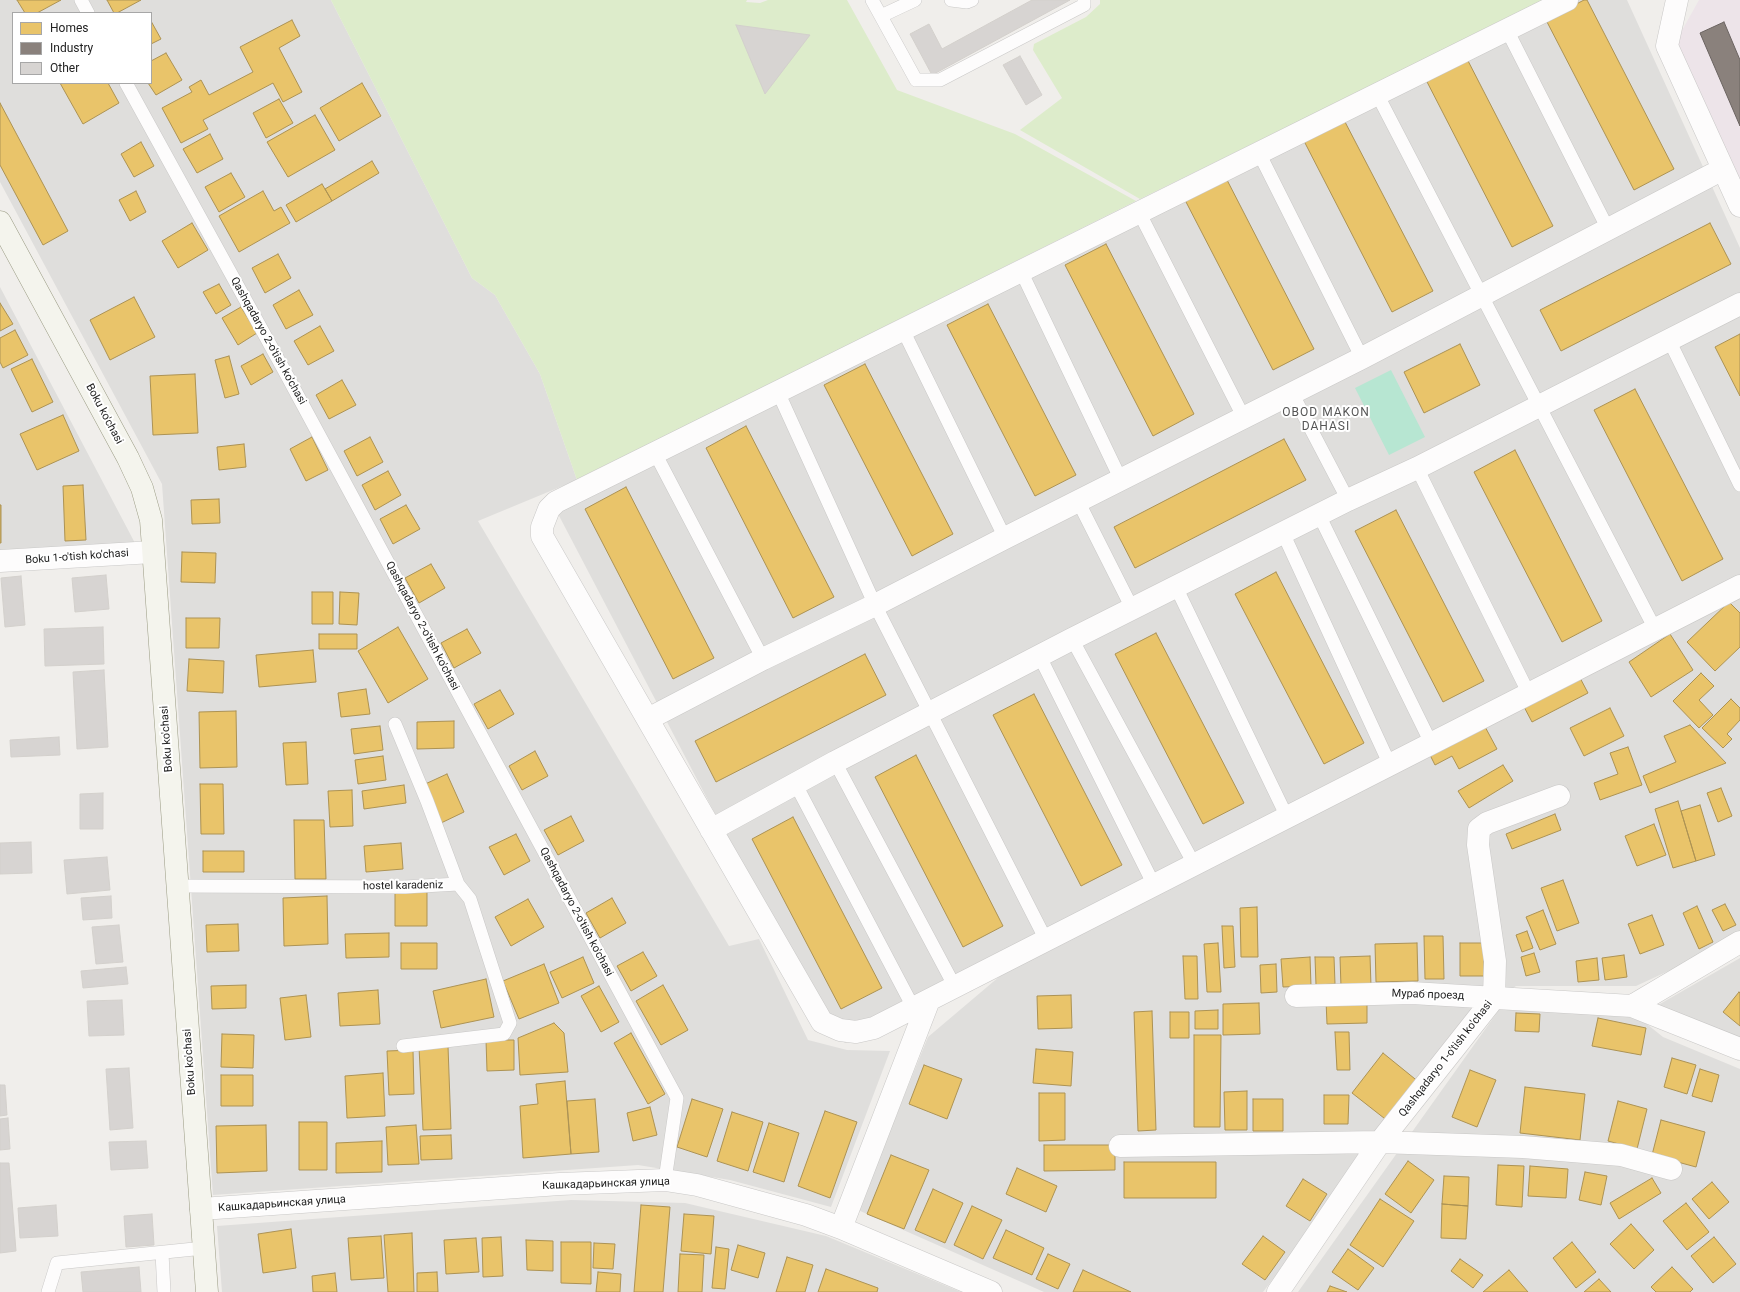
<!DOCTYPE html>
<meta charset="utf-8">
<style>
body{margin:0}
#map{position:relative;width:1740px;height:1292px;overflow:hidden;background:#f0eeeb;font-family:Roboto,sans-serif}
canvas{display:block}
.legend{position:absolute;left:12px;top:12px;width:140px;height:72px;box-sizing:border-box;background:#fff;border:1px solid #a7a7a7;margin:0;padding:5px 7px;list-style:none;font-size:12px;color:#222}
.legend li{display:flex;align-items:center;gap:8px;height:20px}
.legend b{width:20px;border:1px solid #a7a7a7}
</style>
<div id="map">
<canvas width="1740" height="1292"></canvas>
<ul class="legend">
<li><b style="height:11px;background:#e9c46a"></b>Homes</li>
<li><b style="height:11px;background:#8a817c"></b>Industry</li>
<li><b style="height:11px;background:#d7d4d2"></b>Other</li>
</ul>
</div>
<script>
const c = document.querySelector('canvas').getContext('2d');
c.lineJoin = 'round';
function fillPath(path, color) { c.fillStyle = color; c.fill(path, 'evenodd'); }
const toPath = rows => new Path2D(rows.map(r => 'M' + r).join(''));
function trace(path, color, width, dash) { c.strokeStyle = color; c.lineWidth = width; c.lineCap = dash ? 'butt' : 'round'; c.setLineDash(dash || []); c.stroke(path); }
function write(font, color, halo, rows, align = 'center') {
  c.font = font + ' Roboto,sans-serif'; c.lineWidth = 4; c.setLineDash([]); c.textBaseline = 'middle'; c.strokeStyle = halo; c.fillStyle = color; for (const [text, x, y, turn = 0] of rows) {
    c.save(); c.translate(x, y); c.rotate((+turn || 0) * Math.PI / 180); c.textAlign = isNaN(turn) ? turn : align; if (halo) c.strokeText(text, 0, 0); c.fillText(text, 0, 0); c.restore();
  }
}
fillPath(toPath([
 [0,0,331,0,472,278,495,295,540,374,577,480,478,521,729,946,759,939,808,1040,847,1050,890,1051,831,1207,730,1180,638,1165,213,1195,162,484,0,182],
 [13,13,151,13,151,83,13,83],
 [1569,0,1627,0,1740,248,1740,585,845,1043,822,1018,556,510],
 [0,287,136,545,0,556],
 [1740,592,1740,938,1636,986,1516,986,1477,1013,1263,1292,1044,1292,858,1210,928,1037,1013,965],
 [1740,958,1740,1048,1653,1008],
 [1501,1007,1638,1017,1663,1037,1740,1069,1740,1292,1298,1292],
 [571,1200,685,1203,826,1236,961,1292,222,1292,217,1226]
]), '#dfdedc');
fillPath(toPath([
 [1699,0,1740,0,1740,190,1675,43]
]), '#ede4e9');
fillPath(toPath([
 [331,0,747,0,746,2,760,3,768,0,847,0,897,90,1015,134,1136,201,577,480,540,374,495,295,472,278],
 [1100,0,1545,0,1140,199,1020,130,1062,98,1033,50,1034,44,1086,17,1100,4]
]), '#ddeccb');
fillPath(toPath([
 [1391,370,1425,437,1389,455,1355,388]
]), '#b7e6d2');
const homes = toPath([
 [17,0,61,0,37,13,25,13,17,0],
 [107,0,141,0,117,13,114,13,107,0],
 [1584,0,1587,0,1674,169,1634,190,1546,20,1584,0],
 [292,20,300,36,279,48,302,92,283,102,273,83,203,120,208,129,181,143,162,108,192,92,189,87,201,80,209,95,253,72,240,47,292,20],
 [151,21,161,39,151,44,151,21],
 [166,53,182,80,156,95,148,83,151,83,151,61,166,53],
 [1465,55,1553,226,1512,247,1424,76,1465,55],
 [60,83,108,83,119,103,83,124,60,83],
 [362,83,381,116,339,141,320,108,362,83],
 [279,99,293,123,266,138,253,113,279,99],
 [0,103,68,231,43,245,0,165,0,103],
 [315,115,335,150,288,177,267,142,315,115],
 [1344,120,1433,291,1392,312,1304,141,1344,120],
 [210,134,223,159,197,173,183,149,210,134],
 [141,142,154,166,134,177,121,154,141,142],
 [372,161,379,173,332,201,325,189,372,161],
 [231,173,245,197,219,212,205,187,231,173],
 [1226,178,1314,349,1273,370,1185,200,1226,178],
 [322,184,332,201,296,222,286,205,322,184],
 [136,191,146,212,130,221,119,200,136,191],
 [263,191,274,211,281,207,290,223,239,252,219,216,263,191],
 [192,223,208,250,178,268,162,241,192,223],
 [1710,223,1731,264,1561,351,1540,310,1710,223],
 [1106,244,1194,414,1153,436,1065,265,1106,244],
 [278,254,291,278,265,293,252,268,278,254],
 [219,284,231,305,216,314,203,292,219,284],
 [299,290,313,315,286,329,273,305,299,290],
 [134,297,155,337,110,360,90,320,134,297],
 [0,303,13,324,0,331,0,303],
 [988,304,1076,475,1035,496,947,325,988,304],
 [241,307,257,333,238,345,222,318,241,307],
 [320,326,334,351,308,365,294,341,320,326],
 [15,330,28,355,3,368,0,362,0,338,15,330],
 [1740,334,1740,396,1715,347,1740,334],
 [1460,344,1480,385,1424,413,1404,372,1460,344],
 [263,354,273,372,251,385,241,366,263,354],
 [229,356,239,394,225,398,215,360,229,356],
 [32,359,53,402,32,412,11,369,32,359],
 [865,364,953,534,912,556,824,385,865,364],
 [195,374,198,433,153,435,150,376,195,374],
 [342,380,356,405,329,419,316,395,342,380],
 [1635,389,1723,559,1682,581,1594,410,1635,389],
 [63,415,79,451,37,470,20,434,63,415],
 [746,426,834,597,793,618,706,448,746,426],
 [312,437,328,470,306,481,290,449,312,437],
 [370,437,383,462,357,476,344,451,370,437],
 [1284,439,1306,480,1135,568,1114,527,1284,439],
 [244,444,246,467,219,470,217,447,244,444],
 [1515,450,1602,621,1562,642,1474,472,1515,450],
 [388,471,401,495,375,510,362,485,388,471],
 [83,485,86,540,65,541,63,486,83,485],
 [626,487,714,658,673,679,585,509,626,487],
 [219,499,220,523,192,524,191,500,219,499],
 [0,505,1,505,1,543,0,543,0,505],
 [406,505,420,529,393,544,380,519,406,505],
 [1396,510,1484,681,1443,702,1355,531,1396,510],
 [182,552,216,553,215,583,181,582,182,552],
 [431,564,445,588,419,603,405,578,431,564],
 [1276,572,1364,743,1324,764,1235,594,1276,572],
 [312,592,333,592,333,624,312,624,312,592],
 [340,592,359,593,357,625,339,624,340,592],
 [1729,602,1740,613,1740,647,1715,671,1687,642,1729,602],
 [186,618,220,618,219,648,186,648,186,618],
 [398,627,428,679,388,703,358,651,398,627],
 [467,629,481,653,454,668,441,643,467,629],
 [1156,633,1244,803,1203,824,1115,654,1156,633],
 [319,634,357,634,357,649,319,649,319,634],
 [1670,634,1693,670,1651,697,1629,662,1670,634],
 [313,650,316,682,259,687,256,655,313,650],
 [865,654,886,695,716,782,695,741,865,654],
 [189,659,224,661,223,693,187,691,189,659],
 [1701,673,1714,686,1699,700,1713,715,1699,728,1673,701,1701,673],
 [1578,674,1588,693,1532,722,1522,703,1578,674],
 [366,689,370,714,341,717,338,693,366,689],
 [500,690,514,714,488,729,474,704,500,690],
 [1034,694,1122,865,1081,886,993,715,1034,694],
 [1731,699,1740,708,1740,720,1727,734,1732,739,1723,748,1702,728,1731,699],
 [1610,708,1624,736,1584,756,1570,728,1610,708],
 [236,711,237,767,200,768,199,712,236,711],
 [454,721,454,748,417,749,417,722,454,721],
 [1483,723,1497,749,1459,769,1452,756,1435,765,1428,751,1483,723],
 [1690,725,1726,763,1650,793,1643,776,1676,762,1664,736,1690,725],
 [380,726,383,750,354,754,351,729,380,726],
 [306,742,308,784,286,785,283,743,306,742],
 [1628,747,1642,785,1600,800,1594,783,1618,774,1610,753,1628,747],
 [535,751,548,776,522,790,509,766,535,751],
 [916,755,1003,926,963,947,875,777,916,755],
 [383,756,386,780,358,784,355,760,383,756],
 [1503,765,1513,781,1469,808,1458,791,1503,765],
 [447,774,464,812,441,823,423,785,447,774],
 [200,784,223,784,224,834,201,834,200,784],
 [404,785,406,803,364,809,362,791,404,785],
 [1721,788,1732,816,1718,822,1707,793,1721,788],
 [352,790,353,826,330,827,328,791,352,790],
 [1678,801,1696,861,1673,868,1655,809,1678,801],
 [1700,805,1715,855,1696,861,1681,811,1700,805],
 [1555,814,1561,830,1512,849,1506,834,1555,814],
 [571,816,584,841,558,855,544,830,571,816],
 [793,817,882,988,841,1009,752,839,793,817],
 [294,820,324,820,326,879,295,879,294,820],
 [1654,824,1666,855,1637,866,1625,836,1654,824],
 [516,834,530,861,504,875,489,847,516,834],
 [401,843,403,869,366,872,364,846,401,843],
 [203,851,244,851,244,872,203,872,203,851],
 [1563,880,1579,923,1557,931,1541,888,1563,880],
 [395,889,427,889,427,926,395,926,395,889],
 [327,896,328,944,284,946,283,898,327,896],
 [612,898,626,923,600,938,586,913,612,898],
 [528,899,544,927,511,946,495,917,528,899],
 [1725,904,1736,925,1723,931,1712,910,1725,904],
 [1697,906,1713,942,1699,949,1683,913,1697,906],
 [1257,907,1258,957,1241,957,1240,908,1257,907],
 [1543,910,1556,944,1540,950,1526,917,1543,910],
 [1652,915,1664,945,1640,954,1628,924,1652,915],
 [238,924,239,951,207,952,206,925,238,924],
 [1222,926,1233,926,1235,967,1224,968,1222,926],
 [1527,931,1533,948,1522,952,1516,935,1527,931],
 [389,933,389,957,346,958,345,934,389,933],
 [1424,936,1443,936,1444,979,1425,979,1424,936],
 [401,943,437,943,437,969,401,969,401,943],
 [1218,943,1221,992,1207,992,1204,944,1218,943],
 [1417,943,1418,981,1376,982,1375,944,1417,943],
 [1460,943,1484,943,1484,976,1460,976,1460,943],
 [643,952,657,976,631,991,617,966,643,952],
 [1534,953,1540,972,1526,976,1521,957,1534,953],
 [1624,955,1627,977,1605,980,1602,958,1624,955],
 [1183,956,1197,956,1198,999,1185,999,1183,956],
 [1370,956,1371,986,1341,987,1340,957,1370,956],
 [583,957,594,983,562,998,550,972,583,957],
 [1310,957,1311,986,1283,987,1281,959,1310,957],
 [1315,957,1334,957,1335,984,1316,985,1315,957],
 [1597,958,1599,980,1578,982,1576,961,1597,958],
 [544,964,559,1003,519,1019,503,981,544,964],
 [1276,964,1277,992,1261,993,1260,965,1276,964],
 [486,979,494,1017,441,1028,433,991,486,979],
 [246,985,246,1008,212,1009,211,986,246,985],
 [663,985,688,1030,661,1045,636,1001,663,985],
 [599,986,619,1022,601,1032,581,996,599,986],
 [378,990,380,1024,340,1026,338,993,378,990],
 [1739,992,1740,993,1740,1026,1723,1012,1739,992],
 [306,995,311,1037,285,1040,280,998,306,995],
 [1071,995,1072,1028,1038,1029,1037,996,1071,995],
 [1326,1000,1367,1000,1367,1023,1327,1024,1326,1000],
 [1259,1003,1260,1034,1223,1035,1223,1004,1259,1003],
 [1218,1010,1218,1029,1195,1029,1195,1011,1218,1010],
 [1152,1011,1156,1130,1138,1131,1134,1012,1152,1011],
 [1170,1012,1189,1012,1189,1038,1170,1038,1170,1012],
 [1516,1013,1540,1014,1539,1032,1515,1031,1516,1013],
 [1598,1018,1646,1028,1641,1055,1592,1046,1598,1018],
 [554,1023,564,1033,568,1072,520,1075,518,1038,554,1023],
 [1335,1032,1349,1032,1350,1070,1337,1070,1335,1032],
 [631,1033,665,1094,648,1104,614,1043,631,1033],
 [222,1034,254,1035,253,1068,221,1067,222,1034],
 [1194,1035,1221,1035,1220,1127,1194,1127,1194,1035],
 [486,1040,514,1040,514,1070,487,1071,486,1040],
 [448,1046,451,1129,423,1130,419,1047,448,1046],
 [1036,1049,1073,1052,1071,1086,1033,1083,1036,1049],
 [413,1050,414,1094,389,1095,387,1051,413,1050],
 [1383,1053,1420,1083,1389,1122,1352,1093,1383,1053],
 [1672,1058,1696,1065,1687,1094,1664,1087,1672,1058],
 [924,1065,962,1079,947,1119,909,1104,924,1065],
 [1700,1069,1719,1075,1712,1102,1692,1096,1700,1069],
 [1470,1070,1496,1080,1477,1127,1452,1117,1470,1070],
 [383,1073,385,1116,347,1118,345,1076,383,1073],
 [221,1075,253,1075,253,1106,221,1106,221,1075],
 [565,1081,571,1154,523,1158,520,1106,538,1104,536,1084,565,1081],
 [1525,1087,1585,1094,1580,1140,1520,1133,1525,1087],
 [1247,1091,1247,1130,1225,1130,1224,1092,1247,1091],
 [1039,1093,1065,1093,1065,1140,1039,1141,1039,1093],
 [1324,1095,1349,1095,1348,1124,1324,1124,1324,1095],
 [595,1099,599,1152,571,1154,567,1101,595,1099],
 [692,1099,723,1109,707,1157,677,1147,692,1099],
 [1253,1099,1283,1099,1283,1131,1253,1131,1253,1099],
 [1618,1101,1647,1109,1637,1149,1608,1141,1618,1101],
 [650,1107,657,1135,633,1141,627,1113,650,1107],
 [825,1111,857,1122,830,1198,798,1186,825,1111],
 [732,1112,763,1122,748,1171,717,1161,732,1112],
 [1661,1120,1705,1132,1696,1167,1652,1155,1661,1120],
 [299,1122,327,1122,327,1170,299,1170,299,1122],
 [769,1123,799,1133,784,1182,753,1172,769,1123],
 [266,1125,267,1171,217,1173,216,1126,266,1125],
 [416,1125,419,1164,388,1165,386,1127,416,1125],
 [451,1135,452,1159,421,1160,420,1136,451,1135],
 [382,1141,382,1172,336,1173,336,1143,382,1141],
 [1044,1145,1115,1145,1115,1170,1044,1171,1044,1145],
 [891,1155,929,1170,904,1229,867,1214,891,1155],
 [1408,1161,1434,1180,1411,1213,1385,1194,1408,1161],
 [1124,1162,1216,1162,1216,1198,1124,1198,1124,1162],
 [1498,1165,1524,1166,1522,1207,1496,1205,1498,1165],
 [1530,1166,1568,1169,1566,1198,1528,1196,1530,1166],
 [1017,1168,1057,1186,1046,1212,1006,1194,1017,1168],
 [1585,1172,1607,1176,1601,1205,1579,1200,1585,1172],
 [1444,1176,1469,1177,1468,1206,1442,1204,1444,1176],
 [1652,1178,1661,1193,1619,1219,1610,1203,1652,1178],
 [1303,1179,1327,1194,1310,1221,1286,1206,1303,1179],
 [1712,1182,1729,1202,1709,1219,1692,1199,1712,1182],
 [933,1189,963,1203,945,1243,915,1230,933,1189],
 [1380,1199,1414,1221,1383,1267,1350,1245,1380,1199],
 [1686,1203,1709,1232,1687,1250,1663,1221,1686,1203],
 [1442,1204,1468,1206,1466,1239,1441,1238,1442,1204],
 [641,1205,670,1207,663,1292,634,1292,641,1205],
 [972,1206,1002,1220,983,1259,954,1245,972,1206],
 [684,1214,714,1216,711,1254,681,1251,684,1214],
 [1631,1224,1654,1250,1634,1269,1610,1244,1631,1224],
 [291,1229,296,1268,263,1273,258,1234,291,1229],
 [1006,1230,1044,1248,1032,1275,993,1258,1006,1230],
 [412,1233,414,1292,388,1292,384,1235,412,1233],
 [381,1236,384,1278,351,1280,348,1238,381,1236],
 [1263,1236,1285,1252,1265,1280,1242,1264,1263,1236],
 [501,1237,503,1276,483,1277,482,1238,501,1237],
 [1714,1237,1736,1264,1713,1283,1691,1256,1714,1237],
 [476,1238,479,1272,446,1274,444,1240,476,1238],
 [526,1240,553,1241,553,1271,527,1270,526,1240],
 [561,1242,591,1242,591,1284,561,1283,561,1242],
 [1572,1242,1596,1272,1576,1288,1553,1258,1572,1242],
 [594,1243,615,1244,613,1269,593,1268,594,1243],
 [738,1245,765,1253,758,1278,731,1270,738,1245],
 [716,1247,729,1249,725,1289,712,1288,716,1247],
 [1348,1249,1374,1268,1358,1290,1332,1272,1348,1249],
 [680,1254,704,1255,702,1292,678,1292,680,1254],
 [1048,1254,1070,1264,1058,1289,1036,1279,1048,1254],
 [787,1257,813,1265,805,1292,776,1292,787,1257],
 [1460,1259,1483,1275,1473,1288,1451,1271,1460,1259],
 [1672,1267,1693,1289,1690,1292,1656,1292,1651,1287,1672,1267],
 [826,1269,878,1288,877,1292,818,1292,826,1269],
 [1083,1270,1131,1292,1073,1292,1083,1270],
 [1509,1270,1528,1292,1483,1292,1509,1270],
 [437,1272,438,1292,417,1292,417,1273,437,1272],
 [598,1272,621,1274,620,1292,596,1292,598,1272],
 [335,1273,337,1292,313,1292,312,1276,335,1273],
 [1599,1279,1611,1292,1584,1292,1599,1279],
 [1330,1286,1347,1292,1327,1292,1330,1286]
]);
fillPath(homes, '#e9c46a');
trace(homes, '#ad9354', 1);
const industry = toPath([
 [1724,22,1740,60,1740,126,1700,33,1724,22]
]);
fillPath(industry, '#8a817c');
trace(industry, '#6b6461', 1);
const building = toPath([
 [1032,0,1070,0,932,75,910,34,929,24,942,49,1032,0],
 [736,25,810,35,765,94,736,25],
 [1020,56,1042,95,1026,105,1003,65,1020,56],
 [106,575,109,609,75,612,72,578,106,575],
 [21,576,25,625,5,627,1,578,21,576],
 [103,627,104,664,45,666,44,629,103,627],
 [104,670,108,747,77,749,73,672,104,670],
 [59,737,60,755,11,757,10,740,59,737],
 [103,793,103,829,80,829,80,794,103,793],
 [31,842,32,873,0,874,0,843,31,842],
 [107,857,110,890,67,894,64,860,107,857],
 [111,896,112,918,83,920,81,898,111,896],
 [119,925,123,962,96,964,92,927,119,925],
 [126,967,128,984,83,988,81,971,126,967],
 [122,1000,124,1035,89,1036,87,1001,122,1000],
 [129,1068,133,1128,110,1130,106,1069,129,1068],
 [0,1085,5,1085,7,1115,0,1116,0,1085],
 [8,1118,10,1149,0,1150,0,1119,8,1118],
 [146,1141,148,1168,111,1170,109,1142,146,1141],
 [0,1163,9,1163,16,1251,0,1253,0,1163],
 [56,1205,58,1236,20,1238,18,1208,56,1205],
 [152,1214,154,1245,126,1247,124,1216,152,1214],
 [139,1267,141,1292,83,1292,81,1272,139,1267]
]);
fillPath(building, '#d7d4d2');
trace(building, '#d3d0cc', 1);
const lane = toPath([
 [81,0,88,13],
 [872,0,916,80,940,80,1084,5,1084,0],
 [951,0,967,2,972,0],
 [881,16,915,0],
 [1507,30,1608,229],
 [126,83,284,370,677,1098,665,1180],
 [1377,94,1655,629],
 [1259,153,1362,358],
 [1139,212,1244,418],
 [1021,271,1121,480],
 [903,330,1005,538],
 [1669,340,1740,485],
 [778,392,875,605,1046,940],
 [1292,393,1348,500],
 [655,453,763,659],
 [1417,468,1529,694],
 [1078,501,1133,610],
 [1319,515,1431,743],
 [1283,533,1390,765],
 [1176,587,1287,817],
 [1072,639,1194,864],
 [1040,657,1154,885],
 [835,762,955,987],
 [795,783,913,1007],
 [177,886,405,887,458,884,427,801,395,724],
 [403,1046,504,1034,510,1023,470,899,458,884],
 [162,1253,164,1292],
 [48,1292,57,1263,204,1248]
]);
const street = toPath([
 [1567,0,556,502,549,509,542,527,542,536,822,1022,840,1030,856,1032,874,1028,1740,586],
 [1677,0,1667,46,1740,206],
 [0,561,153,552],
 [648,719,763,659,875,605,1005,538,1362,358,1723,169],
 [711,830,835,762,1072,639,1348,500,1417,468,1740,304],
 [1296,996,1412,993,1632,1006,1740,1049],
 [1632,1006,1740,942],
 [1120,1146,1380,1142,1523,1147,1621,1155,1671,1169],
 [201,1209,560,1184,665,1180,697,1185,806,1215,841,1228,991,1292],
 [841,1228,929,1000],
 [1278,1292,1380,1142,1494,998,1495,961,1478,845,1479,829,1487,823,1559,796]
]);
const secondary = toPath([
 [0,222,128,458,142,488,151,520,207,1292]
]);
trace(lane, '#c9c8c7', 14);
trace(street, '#c9c8c7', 23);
trace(secondary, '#999a82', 23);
trace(lane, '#fdfcfc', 13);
trace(street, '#fdfcfc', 22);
trace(secondary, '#f4f4ed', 22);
write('11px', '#222', '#fff', [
 ["Qashqadaryo 2-o'tish ko'chasi",268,341,61],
 ["Boku ko'chasi",104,414,62],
 ["Boku 1-o'tish ko'chasi",77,557,-4],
 ["Qashqadaryo 2-o'tish ko'chasi",422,626,62],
 ["Boku ko'chasi",167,739,-94],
 ["hostel karadeniz",403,886,-1],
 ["Qashqadaryo 2-o'tish ko'chasi",576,912,62],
 ["Мураб проезд",1428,995,2],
 ["Qashqadaryo 1-o'tish ko'chasi",1446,1059,-52],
 ["Boku ko'chasi",190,1062,-94],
 ["Кашкадарьинская улица",606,1184,-2],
 ["Кашкадарьинская улица",282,1204,-4]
]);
c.letterSpacing = '1px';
write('12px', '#555', '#fff', [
 ["OBOD MAKON",1326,413],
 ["DAHASI",1326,427]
]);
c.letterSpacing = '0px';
</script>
